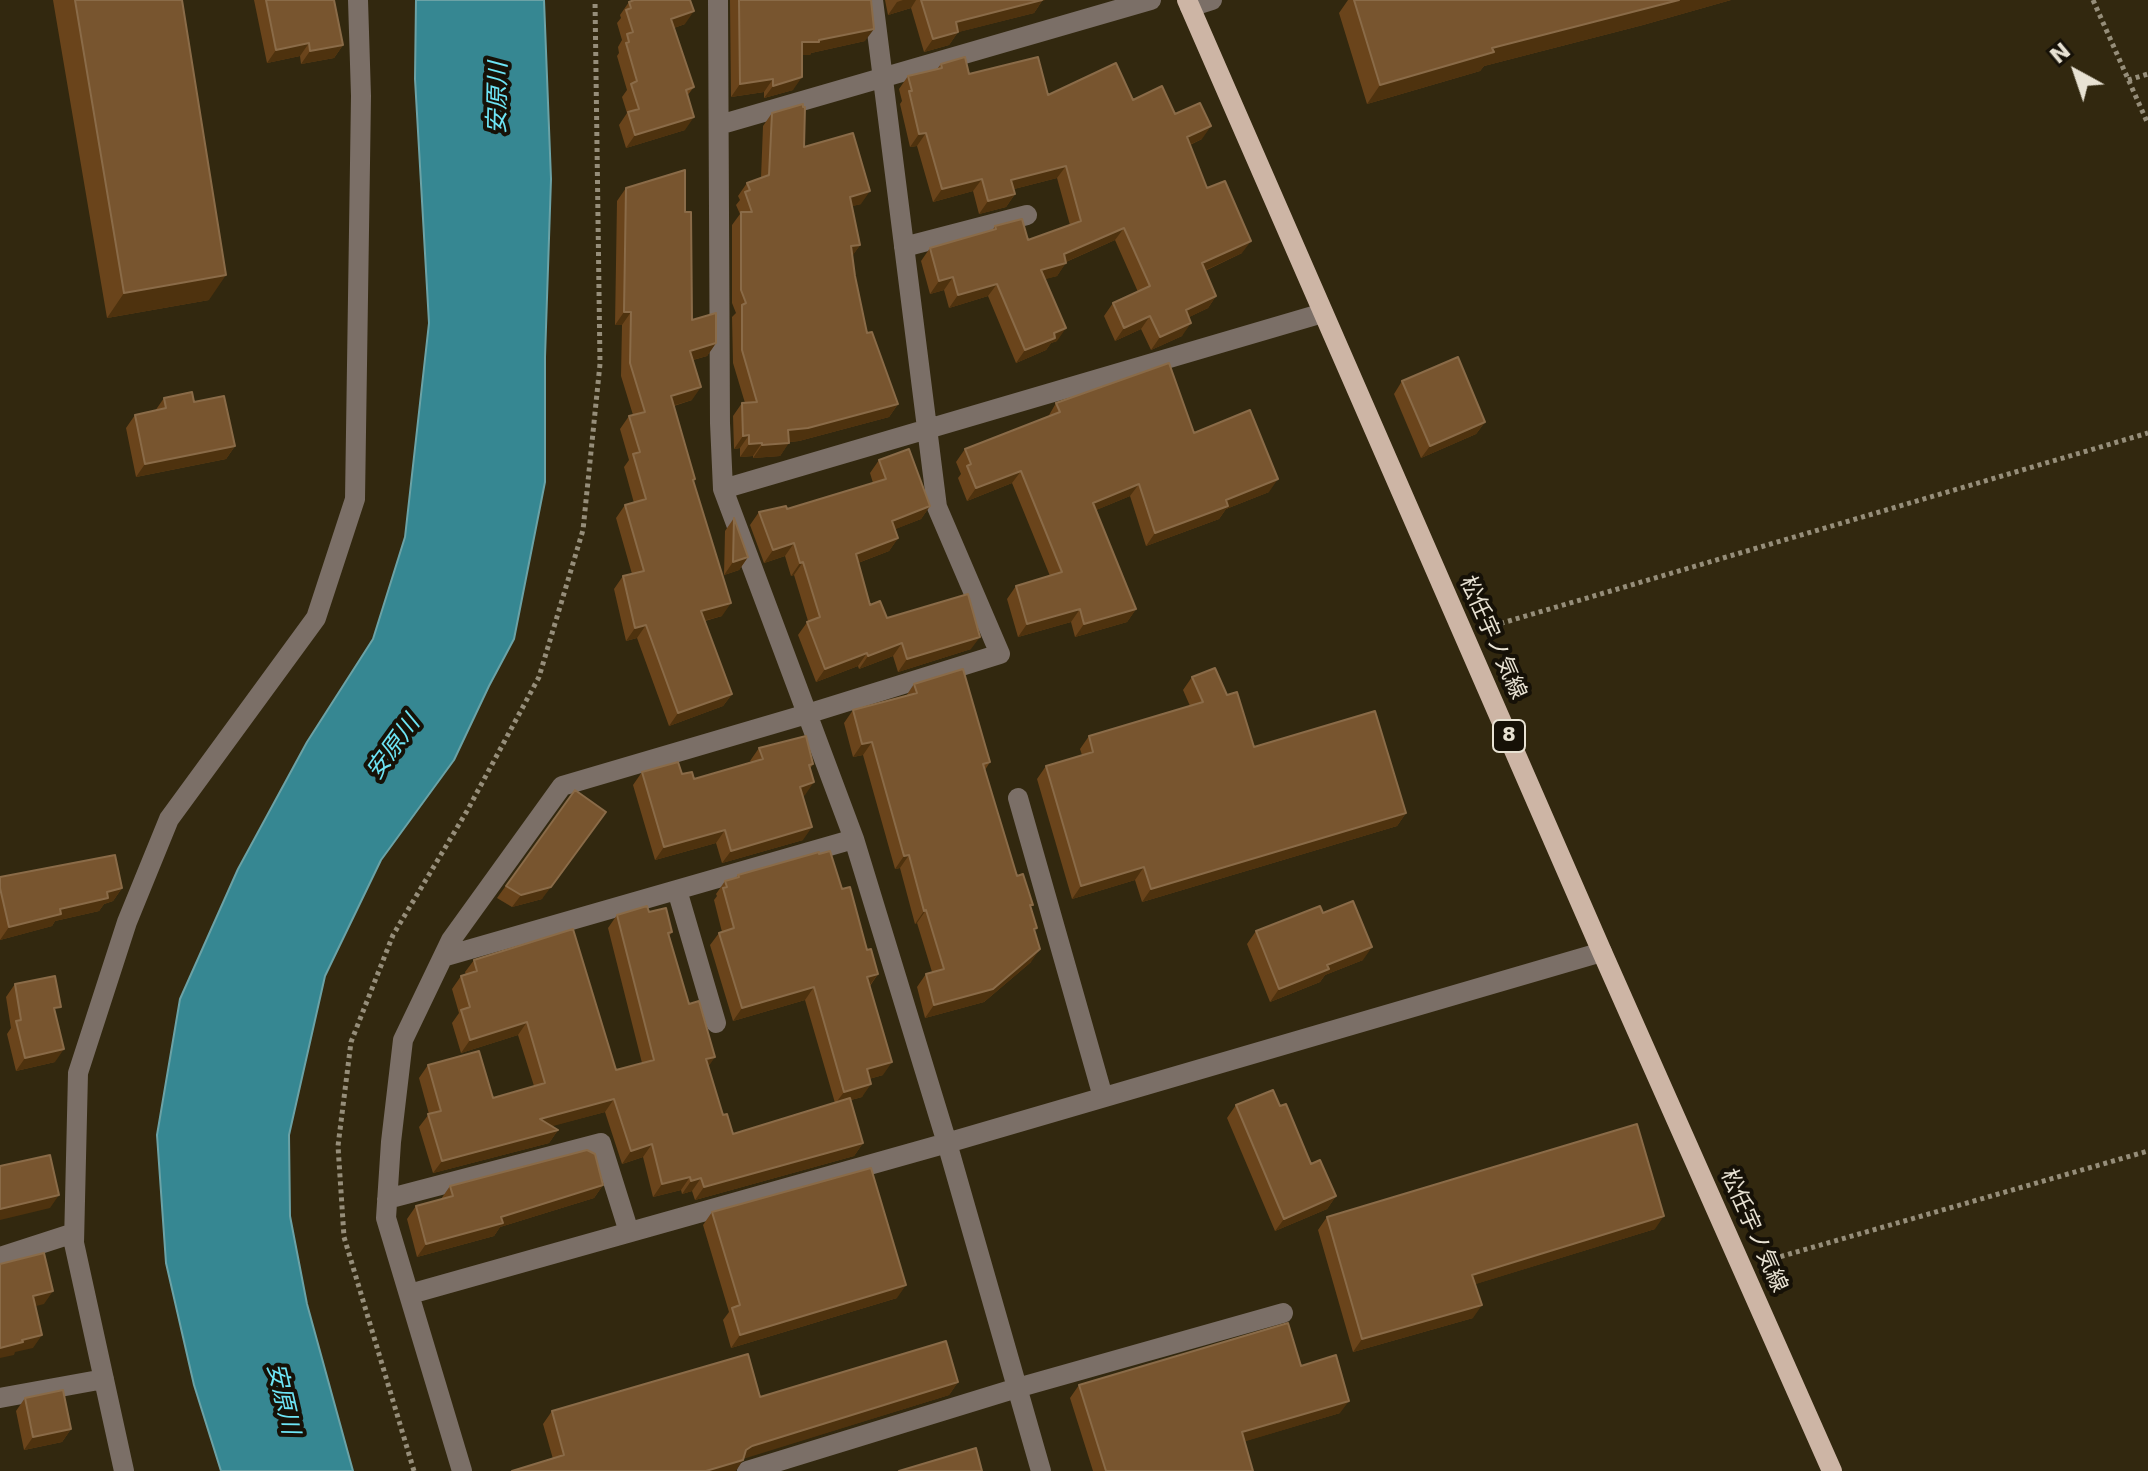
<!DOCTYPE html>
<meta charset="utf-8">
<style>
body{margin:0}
#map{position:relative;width:2148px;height:1471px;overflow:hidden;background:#32280f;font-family:"DejaVu Sans",sans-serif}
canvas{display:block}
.north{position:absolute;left:2036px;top:32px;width:80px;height:80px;-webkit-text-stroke:6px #161107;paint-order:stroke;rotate:320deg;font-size:22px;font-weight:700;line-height:32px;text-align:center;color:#e8e2d3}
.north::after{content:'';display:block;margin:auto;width:28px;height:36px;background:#e8e2d3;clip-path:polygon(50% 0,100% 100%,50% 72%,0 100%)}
</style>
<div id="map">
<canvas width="2148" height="1471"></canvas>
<div class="north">N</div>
</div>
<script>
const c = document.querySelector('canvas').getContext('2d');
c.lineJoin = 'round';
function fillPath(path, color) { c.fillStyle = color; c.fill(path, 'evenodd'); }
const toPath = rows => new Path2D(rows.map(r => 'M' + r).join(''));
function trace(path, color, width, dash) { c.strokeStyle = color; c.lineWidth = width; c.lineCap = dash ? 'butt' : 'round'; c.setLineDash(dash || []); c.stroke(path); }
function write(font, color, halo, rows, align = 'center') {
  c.font = font + ' "DejaVu Sans","Noto Sans JP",sans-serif'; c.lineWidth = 8; c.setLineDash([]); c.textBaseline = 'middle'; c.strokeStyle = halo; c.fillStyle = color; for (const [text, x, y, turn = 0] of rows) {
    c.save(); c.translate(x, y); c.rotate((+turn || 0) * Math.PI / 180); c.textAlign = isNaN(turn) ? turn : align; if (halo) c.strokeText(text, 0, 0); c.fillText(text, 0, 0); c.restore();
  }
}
const water = toPath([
 [416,0,544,0,551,179,545,357,545,482,514,639,489,686,454,760,381,860,325,976,289,1135,290,1216,307,1304,353,1471,221,1471,194,1385,166,1263,157,1135,180,999,238,869,307,742,373,639,405,537,429,323,415,79,416,0]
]);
fillPath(water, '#368792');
trace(water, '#6ba2a6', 2);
trace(toPath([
 [2093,0,2148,124],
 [2128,80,2148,74],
 [1485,628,2148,433],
 [1765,1261,2148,1151],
 [414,1471,344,1237,338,1146,351,1042,393,935,467,811,539,677,583,530,600,364,595,0]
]), '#968e7a', 5, [4, 4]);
trace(toPath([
 [718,0,720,423,723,489,854,839,947,1143,1041,1471],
 [1190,7,1212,0],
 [719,125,1151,0],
 [904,247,1027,215],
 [723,489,1323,313],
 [1018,798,1103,1097],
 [677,890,716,1023],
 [443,957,854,839],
 [387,1199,601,1143,629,1232],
 [0,1257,74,1233],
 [410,1294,947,1143,1602,952],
 [0,1398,104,1379],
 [124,1471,74,1243,78,1073,127,922,169,819,316,618,355,499,361,96,358,0],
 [462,1471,386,1218,391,1142,403,1040,451,940,562,786,807,714,1000,654,937,507,873,0],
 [747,1471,1017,1388,1283,1313]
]), '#7b6f67', 20);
trace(toPath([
 [1187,0,1602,952,1832,1471]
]), '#cdb5a5', 20);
fillPath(toPath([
 [53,0,182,0,209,300,107,318],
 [254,0,334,0,343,45,334,58,301,64,300,56,267,63],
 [730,0,871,0,865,41,811,53,810,55,802,55,793,90,764,98,764,92,731,97],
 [885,0,1045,0,1042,1,1034,13,958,32,949,45,924,52,911,8,888,15],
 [1348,0,1731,0,1643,25,1484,66,1480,71,1367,104,1339,13],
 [629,2,685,24,674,28,694,87,687,96,685,130,626,148,619,125,627,113,622,97,627,90,617,56,619,53,618,47,622,40,617,23,621,18,620,15],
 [941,64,969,74,1048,95,1133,100,1175,114,1202,139,1190,145,1207,188,1242,253,1205,271,1216,296,1208,308,1189,317,1182,336,1151,350,1141,329,1115,341,1104,316,1113,303,1138,292,1115,240,1066,262,1057,276,1044,279,1057,341,1051,343,1046,350,1016,363,988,296,949,308,944,290,930,294,921,261,930,248,992,231,995,226,1028,240,1070,225,1057,178,1014,189,1015,194,1006,207,979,214,973,191,933,202,917,146,910,147,900,104,902,101,899,89,908,76,937,69],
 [772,113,861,204,852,206,860,245,852,256,855,276,867,333,898,404,889,417,799,441,789,442,780,456,753,458,753,456,740,457,740,448,734,449,733,416,742,403,745,403,733,363,732,317,736,313,732,303,732,225,740,214,736,205,740,200,738,196,747,183,761,178,763,126],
 [626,188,685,212,692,320,716,343,707,356,693,360,692,400,674,406,694,482,722,616,705,621,732,694,723,706,669,726,637,638,626,641,614,589,623,576,632,574,616,518,625,505,634,503,624,467,629,460,620,429,629,416,633,415,621,376,622,325,615,325,617,201],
 [1402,381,1485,422,1476,434,1421,458,1394,394],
 [164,398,194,402,235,446,226,459,136,477,126,428,135,415,155,411],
 [1056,403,1194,433,1269,492,1226,509,1219,519,1146,546,1130,496,1096,510,1136,609,1127,622,1075,637,1071,622,1018,637,1007,599,1016,586,1050,576,1012,483,967,501,958,478,961,474,956,462,965,449,1048,417],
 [879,460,930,506,921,519,895,529,898,538,889,551,858,563,870,605,887,618,971,649,898,672,893,656,859,669,858,666,816,682,798,635,808,621,794,575,791,576,785,556,764,563,750,525,759,512,787,509,873,483,870,473],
 [734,518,748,557,739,570,724,575,725,531],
 [1192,677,1227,695,1254,747,1406,813,1397,826,1142,902,1135,880,1072,899,1037,779,1046,766,1082,755,1080,749,1089,736,1190,706,1183,690],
 [914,684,990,762,985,770,1017,876,1031,907,1035,931,1031,962,984,1002,925,1018,917,987,926,974,932,972,917,923,915,924,900,868,895,869,863,755,853,757,844,723,853,710,906,696],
 [759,748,813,764,810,769,805,795,802,796,803,840,722,863,716,843,655,860,633,785,642,772,682,774,694,779,751,762,750,761],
 [575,790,542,899,512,907,497,898],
 [738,875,842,889,867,950,878,974,870,986,883,1075,869,1079,862,1097,851,1100,863,1143,854,1156,695,1200,692,1191,682,1194,681,1190,653,1197,643,1157,622,1164,605,1112,551,1126,558,1130,549,1143,433,1173,419,1127,429,1114,419,1078,428,1065,493,1098,534,1086,518,1035,461,1053,452,1023,459,1013,452,989,461,976,466,975,465,972,474,960,616,1070,642,1063,608,928,617,915,649,912,672,932,669,936,689,1004,723,1115,733,1134,835,1103,805,1000,733,1021,710,945,719,933,722,932,714,900,717,896,716,894,725,881,736,878],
 [0,877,122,888,113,901,104,904,99,911,55,921,52,926,0,940],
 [1323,913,1363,960,1325,975,1320,982,1270,1002,1247,944,1256,931],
 [15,984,55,1014,55,1062,16,1071,7,1034,11,1028,6,997],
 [1236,1105,1280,1106,1311,1164,1336,1196,1327,1209,1275,1231,1227,1118],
 [603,1185,594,1198,500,1227,494,1236,417,1257,407,1219,416,1206,441,1199,450,1186],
 [712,1212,897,1298,731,1348,723,1320,729,1312,703,1225],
 [1327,1217,1655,1229,1475,1284,1473,1318,1353,1352,1318,1230],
 [1301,1366,1340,1413,1245,1441,1253,1471,1093,1471,1070,1398,1079,1385],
 [958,1382,949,1395,744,1458,553,1459,543,1424,552,1411],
 [25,1398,71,1429,62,1442,24,1450,16,1411]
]), '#6a441b');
fillPath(toPath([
 [903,0,916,0,911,8,888,15,897,2],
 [1034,0,1045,0,1042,1,1034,13,947,35,956,22],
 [1679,0,1731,0,1643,25,1484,66,1480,71,1367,104,1380,85,1492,48],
 [694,11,685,24,662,32,671,19],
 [874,29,865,41,811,53,810,55,793,55,802,42],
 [958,32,949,45,924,52,933,39],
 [309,43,300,56,267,63,276,50],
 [343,45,334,58,301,64,310,51],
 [802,77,793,90,764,98,773,86],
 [773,79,764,92,731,97,740,84],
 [694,117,685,130,626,148,635,135],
 [1211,126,1202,139,1178,150,1187,137],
 [926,133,917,146,910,147,919,134],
 [1066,166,1057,178,1002,192,1011,180],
 [982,179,973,191,933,202,942,189],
 [870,191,861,204,841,209,850,197],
 [1015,194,1006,207,979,214,988,201],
 [1124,228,1115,240,1061,264,1066,263,1057,276,1032,283,1041,270,1064,254],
 [1251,241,1242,253,1193,276,1202,263],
 [860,245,851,258,851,246],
 [226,275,209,300,107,318,124,293],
 [953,277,944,290,930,294,939,281],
 [997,284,988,296,949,308,958,295],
 [1216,296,1208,308,1177,323,1186,310],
 [624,312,631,312,622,325,615,325],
 [1150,316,1141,329,1115,341,1124,328],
 [1191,323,1182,336,1151,350,1160,337],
 [1066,328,1057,341,1051,343,1046,350,1016,363,1025,350,1054,333],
 [716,343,707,356,681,363,690,351],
 [701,387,692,400,662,409,671,396],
 [898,404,889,417,799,441,779,443,788,430],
 [1485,422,1476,434,1421,458,1430,446],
 [749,435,740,448,734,449,743,436],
 [762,443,753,456,740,457,749,444],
 [789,443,780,456,753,458,762,445],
 [235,446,226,459,136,477,145,464],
 [1021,471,1012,483,967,501,976,488],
 [1278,479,1269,492,1226,509,1219,519,1146,546,1155,533,1226,500],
 [1139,484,1130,496,1084,515,1093,503],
 [930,506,921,519,883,534,892,521],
 [898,538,889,551,847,567,856,554],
 [794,543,785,556,764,563,773,550],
 [748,557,739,570,724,575,733,562],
 [803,562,794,575,791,576,800,563],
 [731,603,722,616,692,624,701,611],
 [1080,609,1071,622,1018,637,1027,624],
 [1136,609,1127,622,1075,637,1084,624],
 [646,625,637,638,626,641,635,628],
 [980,637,971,649,898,672,907,659],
 [902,643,893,656,859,669,868,656],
 [867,653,858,666,816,682,825,669],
 [732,694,723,706,669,726,678,713],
 [872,742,863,755,853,757,862,744],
 [814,782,805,795,791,799,800,787],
 [1406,813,1397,826,1142,902,1151,889],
 [597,825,542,899,512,907,521,895],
 [812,827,803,840,722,863,731,851],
 [725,830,716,843,655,860,664,847],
 [909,855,900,868,895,869,904,856],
 [1144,867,1135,880,1072,899,1081,886],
 [122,888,113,901,104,904,99,911,55,921,52,926,0,940,9,927,107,892],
 [926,910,917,923,915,924,924,911],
 [1372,947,1363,960,1325,975,1320,982,1270,1002,1279,989,1327,965],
 [1040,949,1031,962,984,1002,925,1018,934,1005],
 [878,974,869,986,867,977],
 [814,987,805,1000,733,1021,742,1008],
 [527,1022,518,1035,461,1053,470,1040],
 [64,1049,55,1062,16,1071,25,1058],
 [715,1057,706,1070,706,1059],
 [892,1062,883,1075,858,1082,867,1069],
 [871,1084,862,1097,835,1104,844,1092],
 [614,1099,605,1112,531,1132,540,1119],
 [558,1130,549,1143,433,1173,442,1161],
 [863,1143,854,1156,695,1200,704,1187],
 [652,1144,643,1157,622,1164,631,1151],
 [690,1177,681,1190,653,1197,662,1184],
 [701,1178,692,1191,682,1194,691,1181],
 [603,1185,594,1198,500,1227,494,1236,417,1257,426,1244,501,1217],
 [59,1195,50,1208,0,1220,0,1209],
 [1336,1196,1327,1209,1275,1231,1284,1219],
 [1664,1216,1655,1229,1463,1288,1472,1275],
 [906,1285,897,1298,731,1348,740,1335],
 [53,1291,44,1304,24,1309,33,1296],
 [1482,1305,1473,1318,1353,1352,1362,1339],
 [42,1335,33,1348,15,1352,14,1355,0,1358,0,1348,22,1340],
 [958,1382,949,1395,743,1459,743,1460,736,1471,706,1471,752,1446],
 [1349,1401,1340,1413,1233,1445,1242,1432],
 [71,1429,62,1442,24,1450,33,1437]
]), '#4e320e');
const building = toPath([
 [75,0,182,0,226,275,124,293,75,0],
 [266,0,334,0,343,45,310,51,309,43,276,50,266,0],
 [634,0,690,0,694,11,671,19,694,87,686,90,694,117,635,135,628,112,639,109,631,84,637,81,626,43,629,42,627,34,633,32,626,10,631,8,629,2,634,0],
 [739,0,871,0,874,29,819,40,819,42,802,42,802,77,773,86,773,79,740,84,739,0],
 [921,0,1042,0,956,22,958,32,933,39,921,0],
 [1354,0,1679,0,1492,48,1494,52,1380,85,1354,0],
 [965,57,969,74,1038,57,1048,95,1116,63,1133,100,1162,86,1175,114,1200,103,1211,126,1187,137,1207,188,1225,181,1251,241,1202,263,1216,296,1186,310,1191,323,1160,337,1150,316,1124,328,1113,303,1150,286,1124,228,1064,254,1066,263,1041,270,1066,328,1054,333,1055,338,1025,350,997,284,958,295,953,277,939,281,930,248,996,229,995,226,1022,219,1028,240,1081,221,1066,166,1011,180,1015,194,988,201,982,179,942,189,926,133,919,134,909,91,912,91,908,76,942,68,941,64,965,57],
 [803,104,803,107,805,107,804,147,853,133,870,191,850,197,860,245,851,246,855,276,867,333,872,332,898,404,808,428,788,430,789,443,762,445,762,443,749,444,749,435,743,436,742,403,757,402,742,350,742,305,746,303,741,290,741,212,752,212,745,192,750,190,747,183,769,175,772,113,803,104],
 [685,170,685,212,691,212,692,320,716,313,716,343,690,351,701,387,671,396,695,479,693,480,731,603,701,611,732,694,678,713,646,625,635,628,623,576,644,571,625,505,646,499,633,454,640,452,629,416,645,412,630,363,631,312,624,312,626,188,685,170],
 [1458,357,1485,422,1430,446,1402,381,1458,357],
 [1169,363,1194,433,1250,410,1278,479,1226,500,1228,506,1155,533,1139,484,1093,503,1136,609,1084,624,1080,609,1027,624,1016,586,1062,572,1021,471,976,488,967,466,971,464,965,449,1060,412,1056,403,1169,363],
 [192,392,194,402,224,396,235,446,145,464,135,415,166,408,164,398,192,392],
 [909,449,930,506,892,521,898,538,856,554,870,605,880,601,887,618,968,594,980,637,907,659,902,643,868,656,867,653,825,669,807,622,820,617,803,562,800,563,794,543,773,550,759,512,786,506,787,509,886,479,879,460,909,449],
 [734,518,748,557,733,562,734,518],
 [1215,668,1227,695,1237,692,1254,747,1375,711,1406,813,1151,889,1144,867,1081,886,1046,766,1093,752,1089,736,1203,702,1192,677,1215,668],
 [963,669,990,762,983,764,1017,876,1023,874,1033,905,1030,905,1037,928,1034,929,1040,949,993,989,934,1005,926,974,944,969,926,910,924,911,909,855,904,856,872,742,862,744,853,710,917,693,914,684,963,669],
 [806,736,813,764,809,765,814,782,800,787,812,827,731,851,725,830,664,847,642,772,678,762,682,774,692,772,694,779,763,759,759,748,806,736],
 [575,790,606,812,551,887,521,895,506,886,575,790],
 [830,851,842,889,850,887,867,950,871,949,878,974,867,977,892,1062,867,1069,871,1084,844,1092,814,987,742,1008,719,933,734,928,723,888,727,887,725,881,739,877,738,875,819,852,819,854,830,851],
 [115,855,122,888,107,892,108,898,60,909,61,914,9,927,0,888,0,877,115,855],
 [1353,901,1372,947,1327,965,1329,969,1279,989,1256,931,1320,906,1323,913,1353,901],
 [647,906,649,912,666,908,672,932,668,933,689,1004,699,1001,715,1057,706,1059,723,1115,727,1114,733,1134,850,1098,863,1143,704,1187,701,1178,691,1181,690,1177,662,1184,652,1144,631,1151,614,1099,540,1119,558,1130,442,1161,428,1114,441,1111,428,1065,479,1051,493,1098,545,1083,527,1022,470,1040,461,1010,470,1007,461,976,477,971,474,960,573,929,616,1070,654,1060,617,915,647,906],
 [55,976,61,1007,54,1008,64,1049,25,1058,16,1021,21,1020,15,984,55,976],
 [1273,1090,1280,1106,1286,1104,1311,1164,1320,1160,1336,1196,1284,1219,1236,1105,1273,1090],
 [1637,1124,1664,1216,1472,1275,1482,1305,1362,1339,1327,1217,1637,1124],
 [587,1150,595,1154,603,1185,501,1217,503,1223,426,1244,416,1206,453,1196,450,1186,587,1150],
 [50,1155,59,1195,0,1209,0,1166,50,1155],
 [871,1168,906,1285,740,1335,732,1308,740,1305,712,1212,871,1168],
 [44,1253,53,1291,33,1296,42,1335,22,1340,23,1342,0,1348,0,1264,44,1253],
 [1288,1323,1301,1366,1336,1355,1349,1401,1242,1432,1253,1471,1106,1471,1079,1385,1288,1323],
 [946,1341,958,1382,752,1446,746,1450,743,1460,706,1471,512,1471,564,1455,552,1411,748,1354,760,1397,946,1341],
 [63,1390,71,1429,33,1437,25,1398,63,1390],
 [976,1448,982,1471,899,1471,976,1448]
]);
fillPath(building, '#78552f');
trace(building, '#8a6b48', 2);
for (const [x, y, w] of [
 [1509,736,32]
]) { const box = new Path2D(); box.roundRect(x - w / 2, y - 16, w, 32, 6); c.fillStyle = '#161107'; c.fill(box); trace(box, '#e8e2d3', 2); }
write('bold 20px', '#e8e2d3', null, [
 ["8",1509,736]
]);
write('22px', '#e8e2d3', '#161107', [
 ["松任宇ノ気線",1492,638,66],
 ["松任宇ノ気線",1753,1231,66]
]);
write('italic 24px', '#6ee5f6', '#161107', [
 ["安原川",499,98,-89],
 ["安原川",394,748,-54],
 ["安原川",282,1399,77]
]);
</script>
